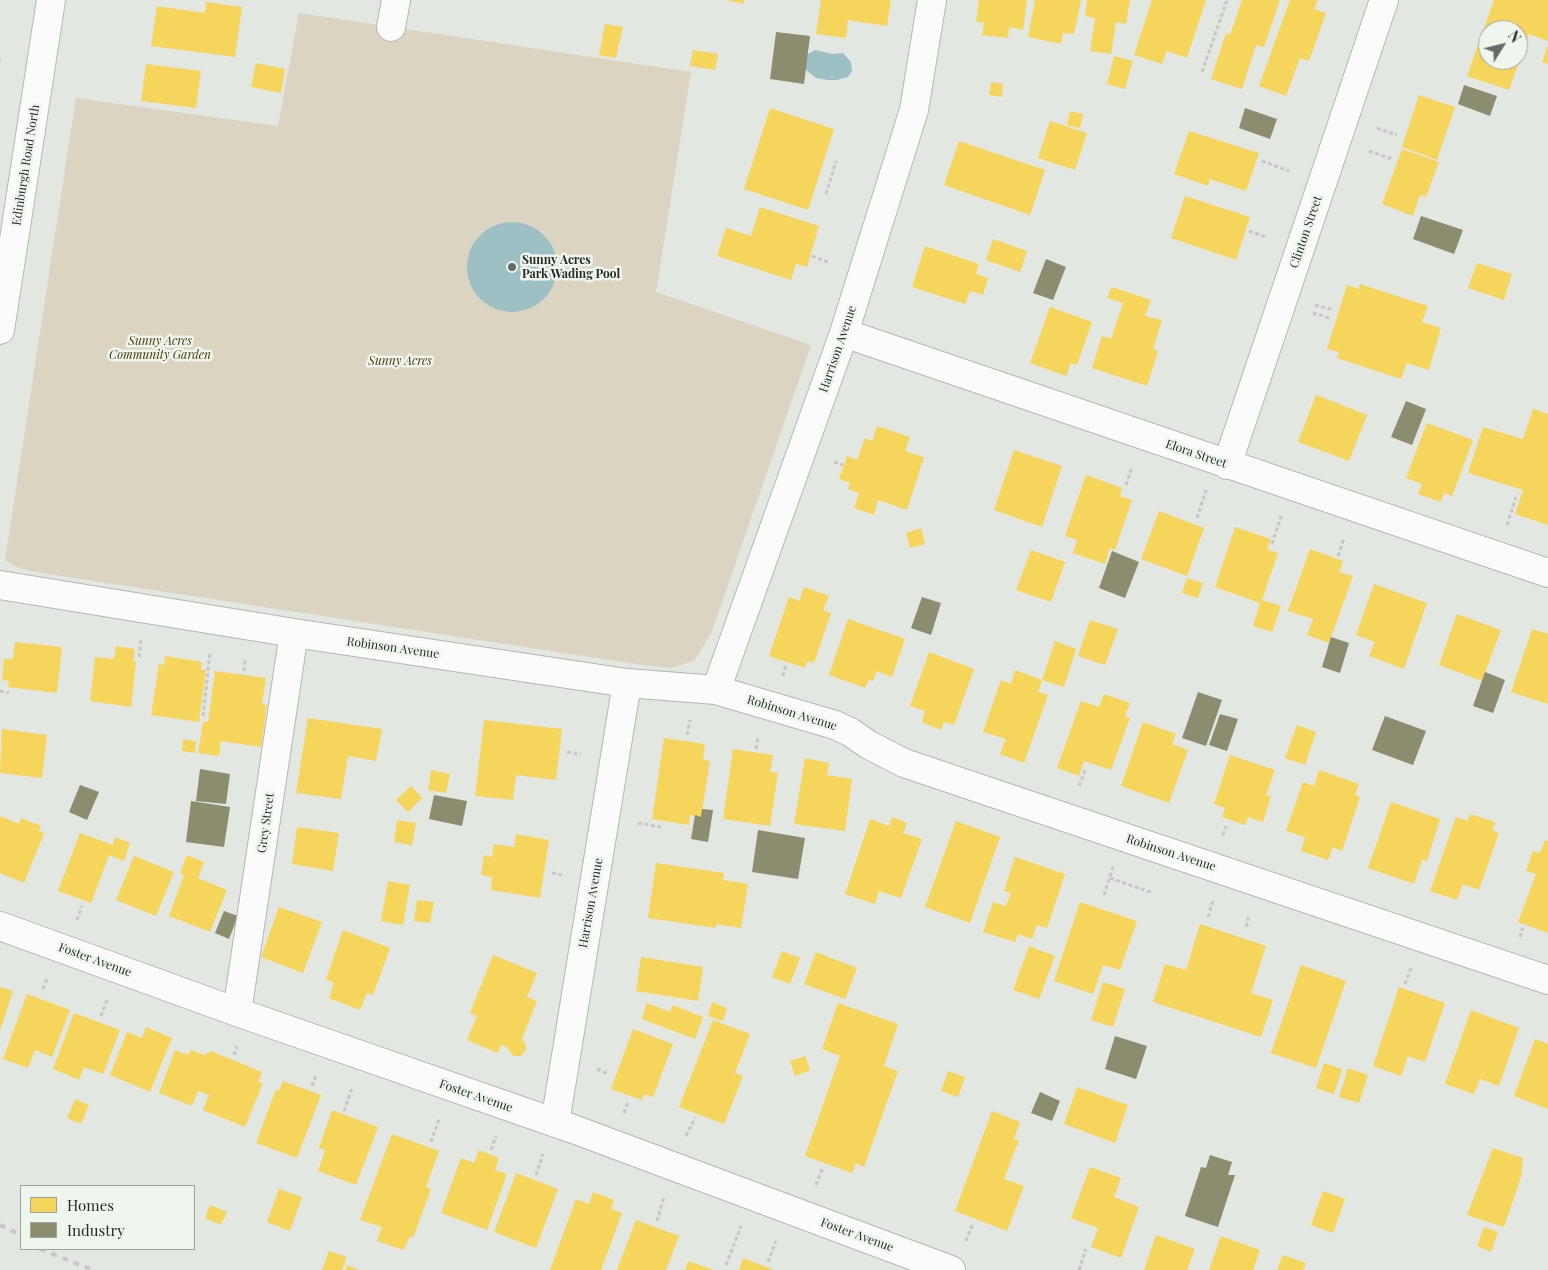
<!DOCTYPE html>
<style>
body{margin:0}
#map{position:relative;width:1548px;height:1270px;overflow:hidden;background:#e2e7e2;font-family:"Playfair Display",serif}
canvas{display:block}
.legend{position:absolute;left:20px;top:1185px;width:175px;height:65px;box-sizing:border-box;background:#eef6ee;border:1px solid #9ea49e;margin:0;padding:6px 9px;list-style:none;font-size:15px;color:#272a27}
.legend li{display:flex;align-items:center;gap:10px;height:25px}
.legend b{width:25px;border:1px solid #9ea49e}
.north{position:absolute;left:1478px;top:20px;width:50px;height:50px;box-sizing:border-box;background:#eef6ee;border:1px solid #9ea49e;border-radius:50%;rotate:54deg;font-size:14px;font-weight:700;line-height:20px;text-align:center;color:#272a27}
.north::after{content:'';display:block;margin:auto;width:18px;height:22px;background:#686c68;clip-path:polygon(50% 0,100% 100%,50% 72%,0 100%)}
</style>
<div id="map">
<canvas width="1548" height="1270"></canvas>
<ul class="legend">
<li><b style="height:14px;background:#f6d55c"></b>Homes</li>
<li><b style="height:14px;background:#8c8c6e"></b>Industry</li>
</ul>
<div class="north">N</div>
</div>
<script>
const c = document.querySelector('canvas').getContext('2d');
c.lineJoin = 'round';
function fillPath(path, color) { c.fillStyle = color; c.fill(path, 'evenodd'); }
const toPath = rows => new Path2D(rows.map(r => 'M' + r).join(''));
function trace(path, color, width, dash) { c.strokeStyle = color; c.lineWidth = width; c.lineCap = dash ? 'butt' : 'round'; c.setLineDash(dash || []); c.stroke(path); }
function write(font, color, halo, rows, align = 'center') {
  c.font = font + ' "Playfair Display",serif'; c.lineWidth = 5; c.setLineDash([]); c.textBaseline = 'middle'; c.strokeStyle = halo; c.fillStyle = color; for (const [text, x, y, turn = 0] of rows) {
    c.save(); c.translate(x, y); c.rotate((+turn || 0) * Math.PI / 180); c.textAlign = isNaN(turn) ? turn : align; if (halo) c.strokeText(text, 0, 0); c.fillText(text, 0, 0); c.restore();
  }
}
fillPath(toPath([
 [299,13,691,72,656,292,811,345,711,634,694,661,671,668,642,665,42,573,18,568,5,560,76,98,278,126]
]), '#dbd4c1');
fillPath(toPath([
 [815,50,833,54,843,53,851,62,852,71,848,77,837,80,828,80,816,78,807,71,804,65,805,60,808,54],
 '467 267a45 45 0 1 1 90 0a45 45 0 1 1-90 0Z'
]), '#9cc0c4');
fillPath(toPath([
 [726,0,744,0,743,4],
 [821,0,891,0,887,26,848,20,846,38,816,34],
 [979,0,1027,0,1023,30,1009,27,1008,38,982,35,984,22,976,22],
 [1035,0,1081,0,1074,34,1063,33,1061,44,1028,37],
 [1087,0,1130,0,1126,24,1116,22,1111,54,1090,51,1095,18,1085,16],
 [1152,0,1206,0,1187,58,1167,51,1162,64,1134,55],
 [1242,0,1280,0,1264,47,1256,45,1242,89,1211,79,1226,33,1230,35],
 [1290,0,1318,0,1314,9,1326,13,1309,61,1300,58,1286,96,1259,86],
 [1494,0,1548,0,1548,41,1529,34,1509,90,1467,76],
 [1488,30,1518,30,1518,60,1488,60],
 [206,2,242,7,235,57,151,46,157,6,205,13],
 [605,24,623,27,616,58,599,55],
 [1548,45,1548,64,1542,62],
 [693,50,718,54,715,70,690,66],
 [1114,56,1133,61,1125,89,1107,84],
 [256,63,285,69,281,93,251,87],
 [146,64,201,71,196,108,141,101],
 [991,82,1003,84,1002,97,989,95],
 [1419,95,1455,107,1437,160,1402,147],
 [770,108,834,129,808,210,744,189],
 [1070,111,1083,114,1080,128,1067,125],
 [1050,121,1087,133,1075,170,1038,158],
 [1189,131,1259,153,1246,191,1210,179,1208,186,1174,174],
 [959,141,1045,170,1030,215,944,185],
 [1402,149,1439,162,1426,197,1420,195,1413,216,1382,204],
 [1185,196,1250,217,1236,260,1171,238],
 [760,207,819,226,807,267,796,264,791,280,717,256,726,228,751,236],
 [993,239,1027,251,1020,272,986,260],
 [925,246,979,264,976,274,988,278,983,295,970,291,965,304,912,287],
 [1477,263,1512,274,1504,300,1468,288],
 [1360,284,1428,306,1422,322,1441,328,1429,370,1407,363,1401,379,1337,358,1339,352,1327,349,1347,285,1359,289],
 [1112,287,1151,300,1145,316,1162,320,1153,349,1158,351,1147,386,1092,368,1102,336,1111,339,1123,303,1107,298],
 [1050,307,1092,322,1077,365,1071,363,1066,376,1030,363],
 [1316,395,1367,415,1349,461,1298,442],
 [1533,409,1548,414,1548,525,1515,514,1523,490,1468,473,1483,427,1523,439],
 [1427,423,1473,440,1452,496,1444,493,1441,502,1418,494,1422,484,1406,478],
 [877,426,910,437,905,451,924,457,907,510,878,500,874,515,854,508,859,493,848,489,850,483,839,479,847,456,857,460,865,438,872,441],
 [1014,450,1062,466,1042,527,994,510],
 [1086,475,1122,488,1120,496,1132,500,1115,550,1110,548,1105,564,1073,553,1077,540,1065,536],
 [1159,511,1204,528,1187,576,1141,559],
 [1235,527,1271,539,1267,549,1278,553,1262,600,1281,606,1272,632,1253,626,1260,603,1215,587],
 [921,528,925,544,910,548,906,533],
 [1310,549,1343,561,1339,572,1353,576,1329,643,1307,635,1313,619,1288,611],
 [1031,550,1065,562,1051,602,1016,590],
 [1187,578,1203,583,1198,598,1182,593],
 [1374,584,1427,603,1404,669,1369,656,1375,642,1356,635],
 [804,587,829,596,823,610,831,613,814,663,808,661,805,668,769,656,789,597,799,601],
 [1457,614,1501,630,1482,681,1439,665],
 [848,619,905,639,892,677,877,671,873,681,869,679,865,688,829,675],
 [1090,620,1118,629,1105,665,1078,656],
 [1532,629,1548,634,1548,704,1511,692],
 [1055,641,1076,649,1064,687,1042,680],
 [15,642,62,647,57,693,8,687,9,681,2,680,4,659,13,659],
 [116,646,135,649,133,661,136,662,131,707,90,701,95,657,114,659],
 [929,652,974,669,954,725,944,722,941,730,922,722,925,711,910,706],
 [165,656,202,662,201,670,206,670,199,722,151,715,159,664,164,665],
 [1015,670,1042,680,1038,692,1048,695,1024,763,1000,754,1006,739,983,732,1001,680,1011,684],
 [215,671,266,678,262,704,267,705,261,747,221,741,219,756,198,753,203,722,208,722],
 [1104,694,1130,703,1125,716,1130,718,1111,770,1084,761,1079,776,1057,768,1081,701,1099,707],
 [308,718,382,729,376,761,348,756,341,799,296,793],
 [484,720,562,729,556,780,516,775,513,800,475,796],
 [1143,722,1176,734,1172,744,1188,750,1169,803,1121,786],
 [1297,725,1316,732,1305,765,1285,758],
 [2,729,47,735,42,778,0,773],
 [664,738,705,744,703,760,710,761,701,817,690,815,689,825,652,819],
 [183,739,196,741,195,753,182,751],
 [733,749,773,755,770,772,778,773,770,826,723,819],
 [1230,755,1275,770,1266,795,1271,796,1263,822,1248,817,1245,825,1222,817,1225,808,1214,804],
 [805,758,829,763,827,775,852,779,845,831,794,824],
 [431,770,450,774,446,793,428,790],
 [1319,770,1359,784,1355,795,1360,797,1342,851,1333,847,1328,860,1301,851,1305,837,1286,831,1303,782,1314,786],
 [411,786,422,798,408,812,396,800],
 [1391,802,1440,819,1427,861,1422,860,1414,884,1368,868],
 [1470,814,1495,822,1492,830,1499,833,1479,890,1463,884,1457,900,1430,891,1456,817,1468,821],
 [0,816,19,824,21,818,41,826,39,831,44,833,24,883,0,873],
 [892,817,907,823,903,833,922,839,901,898,879,891,875,904,845,894,870,819,889,826],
 [397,820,416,823,412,845,394,842],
 [956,821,1000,837,970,923,925,907],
 [297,827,339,833,333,871,292,864],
 [80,833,113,845,115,837,130,843,124,861,109,855,91,903,58,891],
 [516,834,549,840,540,898,491,890,492,877,481,875,484,855,492,857,494,844,514,847],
 [1545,840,1548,841,1548,933,1518,922,1536,874,1526,871,1533,851,1540,853],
 [187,855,204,862,198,878,227,890,210,932,169,916,184,875,180,873],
 [134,856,174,872,156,916,116,900],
 [1015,857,1065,874,1047,928,1037,925,1032,939,1018,934,1015,942,983,932,993,902,1006,906,1011,893,1004,891],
 [656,863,724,873,723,880,748,884,741,928,716,924,716,928,648,918],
 [388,881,410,885,403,925,381,921],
 [417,900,434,902,430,923,414,921],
 [1080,902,1137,921,1120,970,1103,965,1093,994,1054,981],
 [279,907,322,922,303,973,261,957],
 [1200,924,1266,946,1251,993,1273,1000,1261,1037,1153,1002,1165,964,1186,970],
 [343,930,390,948,373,995,367,993,360,1010,329,998,334,983,326,979],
 [1029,946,1055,956,1039,999,1013,990],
 [782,951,800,958,790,984,772,977],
 [816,952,857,968,845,999,804,984],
 [493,955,537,973,527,997,537,1001,522,1039,526,1045,526,1050,521,1056,513,1056,507,1047,501,1045,498,1053,467,1040,477,1016,470,1013],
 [641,957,703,967,698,1001,636,991],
 [1301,965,1346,981,1316,1068,1271,1053],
 [1103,982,1125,989,1113,1027,1091,1020],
 [0,987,13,991,0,1031],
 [1399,987,1445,1003,1425,1062,1408,1056,1401,1076,1373,1066],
 [27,994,70,1010,52,1057,35,1050,28,1068,3,1059],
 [712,1002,727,1008,723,1021,708,1016],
 [647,1003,670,1012,673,1005,703,1017,695,1039,642,1019],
 [838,1003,898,1024,884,1066,898,1071,864,1167,856,1163,852,1173,805,1156,840,1056,822,1049],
 [1471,1010,1519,1028,1499,1086,1480,1079,1474,1094,1445,1084],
 [74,1013,120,1030,103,1074,84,1067,79,1080,53,1069],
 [713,1020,750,1034,735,1073,743,1076,724,1124,679,1107],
 [146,1027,172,1038,150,1092,110,1075,127,1032,142,1038],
 [633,1029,673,1044,653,1097,644,1094,642,1100,611,1089],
 [1535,1039,1548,1044,1548,1109,1514,1096],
 [175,1050,188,1055,191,1050,204,1055,211,1051,262,1072,258,1082,263,1083,245,1127,203,1110,209,1095,198,1091,192,1106,159,1093],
 [805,1056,810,1070,795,1076,790,1061],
 [1324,1063,1342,1069,1334,1094,1316,1088],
 [1348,1068,1368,1075,1359,1103,1339,1097],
 [948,1071,965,1077,958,1097,941,1091],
 [283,1081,321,1095,297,1158,256,1143,276,1089,279,1091],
 [1077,1087,1128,1105,1115,1143,1064,1124],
 [75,1099,89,1105,81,1124,67,1118],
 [332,1110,378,1127,356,1185,318,1171,325,1150,319,1148],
 [992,1111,1020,1122,1014,1139,1019,1140,1004,1179,1024,1186,1007,1231,955,1211],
 [392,1134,439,1151,426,1187,431,1189,413,1238,410,1236,404,1250,377,1241,382,1227,360,1220],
 [1493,1148,1523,1158,1521,1177,1504,1227,1467,1215],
 [479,1150,499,1158,495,1170,507,1174,487,1230,441,1213,461,1158,474,1163],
 [1090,1167,1121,1178,1114,1197,1139,1207,1121,1258,1091,1247,1098,1228,1071,1218],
 [516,1173,558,1189,536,1248,494,1232],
 [279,1189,302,1197,290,1231,267,1222],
 [1323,1191,1345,1199,1333,1233,1311,1225],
 [593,1192,614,1200,611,1209,622,1213,601,1270,550,1270,576,1199,589,1204],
 [210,1205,227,1212,221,1225,205,1218],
 [636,1220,679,1236,666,1270,617,1270],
 [1484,1227,1498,1232,1491,1252,1477,1246],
 [1156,1235,1195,1249,1187,1270,1144,1270],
 [1221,1236,1260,1250,1253,1270,1209,1270],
 [329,1251,347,1257,342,1270,322,1270],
 [1283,1255,1306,1263,1303,1270,1277,1270],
 [743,1258,774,1270,739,1270],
 [688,1261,714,1270,685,1270],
 [347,1265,359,1270,346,1270]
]), '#f6d55c');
fillPath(toPath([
 [776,32,810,36,804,84,770,79],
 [1464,85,1497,96,1490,116,1458,104],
 [1245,108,1277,119,1270,139,1239,128],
 [1421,216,1463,230,1454,254,1413,239],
 [1046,259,1066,267,1053,300,1033,293],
 [1406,401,1426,409,1412,445,1391,437],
 [1112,551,1139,562,1125,598,1099,588],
 [922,597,941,603,931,635,911,628],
 [1331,637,1349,643,1340,673,1322,667],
 [1485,672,1505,680,1493,713,1473,706],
 [1198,692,1222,700,1206,746,1182,738],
 [1220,714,1238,719,1227,751,1209,745],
 [1385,716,1426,731,1413,765,1372,750],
 [200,769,230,774,226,804,196,801],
 [80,785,99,792,87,820,69,812],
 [434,795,467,801,462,826,429,819],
 [191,801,230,807,224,847,186,842],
 [702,809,713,810,708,842,691,839,695,815,701,817],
 [758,830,805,838,798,879,752,872],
 [224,911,238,916,229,939,215,933],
 [1115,1036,1147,1046,1136,1079,1105,1069],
 [1040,1092,1060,1101,1052,1121,1031,1113],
 [1210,1155,1232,1162,1228,1175,1235,1175,1218,1227,1185,1216,1201,1167,1206,1168]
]), '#8c8c6e');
const minor = toPath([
 [391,27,396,0],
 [844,333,1548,573],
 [1227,465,1384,0],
 [0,585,294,633,627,683,716,690,835,725,850,732,869,745,904,763,1548,980],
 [716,690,844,333,914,110,932,0],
 [0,926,237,1012,576,1130,951,1270],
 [237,1012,294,633],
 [555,1123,627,683]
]);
const major = toPath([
 [0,330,51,0]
]);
trace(minor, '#b4b7b4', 30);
trace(major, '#b4b7b4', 30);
trace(toPath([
 [0,61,1,61],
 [1202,72,1227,0],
 [1377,128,1397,135],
 [1369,151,1392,159],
 [1262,161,1289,171],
 [826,194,836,161],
 [1249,231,1266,237],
 [812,256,830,263],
 [1315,305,1334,310],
 [1313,313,1329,318],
 [834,462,843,465],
 [1126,485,1132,467],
 [1197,518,1206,490],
 [1507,525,1516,497],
 [1272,544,1281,516],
 [1338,556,1344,538],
 [139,657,141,640],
 [244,671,245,659],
 [783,676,786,664],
 [0,691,9,693],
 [203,716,210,652],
 [687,735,690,720],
 [756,749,758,736],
 [567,752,581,754],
 [1079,786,1086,768],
 [638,823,661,827],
 [1223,835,1226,826],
 [552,873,562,875],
 [1110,878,1153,893],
 [1104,895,1113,867],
 [1208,917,1213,901],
 [77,920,82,906],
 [1246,927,1249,915],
 [1520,937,1523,928],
 [1405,984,1411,968],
 [43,989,47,978],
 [101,1016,107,1000],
 [234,1055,237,1046],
 [597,1069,608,1074],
 [312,1086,316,1075],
 [344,1111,352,1088],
 [624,1113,628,1102],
 [686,1136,695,1118],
 [431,1142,439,1119],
 [491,1150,496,1136],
 [536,1175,543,1154],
 [816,1185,823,1167],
 [657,1221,664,1197],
 [966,1241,973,1223],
 [768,1262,776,1241],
 [726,1265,741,1226],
 [1079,1270,1086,1249]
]), '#c6c7c6', 3, [4, 2.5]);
trace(minor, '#fbfbfb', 28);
trace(major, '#fbfbfb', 28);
trace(toPath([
 [0,1225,21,1235],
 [40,1249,93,1270]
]), '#c8c9c8', 4, [6, 6]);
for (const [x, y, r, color] of [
 [512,267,5,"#686c68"]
]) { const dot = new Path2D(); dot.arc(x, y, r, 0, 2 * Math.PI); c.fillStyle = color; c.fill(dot); trace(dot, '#eef6ee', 2); }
write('12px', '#272a27', '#eef6ee', [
 ["Edinburgh Road North",26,165,-81],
 ["Clinton Street",1306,232,-71],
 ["Harrison Avenue",838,349,-71],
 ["Elora Street",1196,454,19],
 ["Robinson Avenue",393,648,8],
 ["Robinson Avenue",792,713,17],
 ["Grey Street",266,823,-82],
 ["Robinson Avenue",1171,853,18],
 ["Harrison Avenue",591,903,-80],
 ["Foster Avenue",95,960,20],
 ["Foster Avenue",476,1096,19],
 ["Foster Avenue",857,1235,20]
]);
write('bold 12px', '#272a27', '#eef6ee', [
 ["Sunny Acres",522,260],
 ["Park Wading Pool",522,274]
], 'left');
write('italic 12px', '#4b3707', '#eef6ee', [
 ["Sunny Acres",160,341],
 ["Community Garden",160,355],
 ["Sunny Acres",400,361]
]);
</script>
